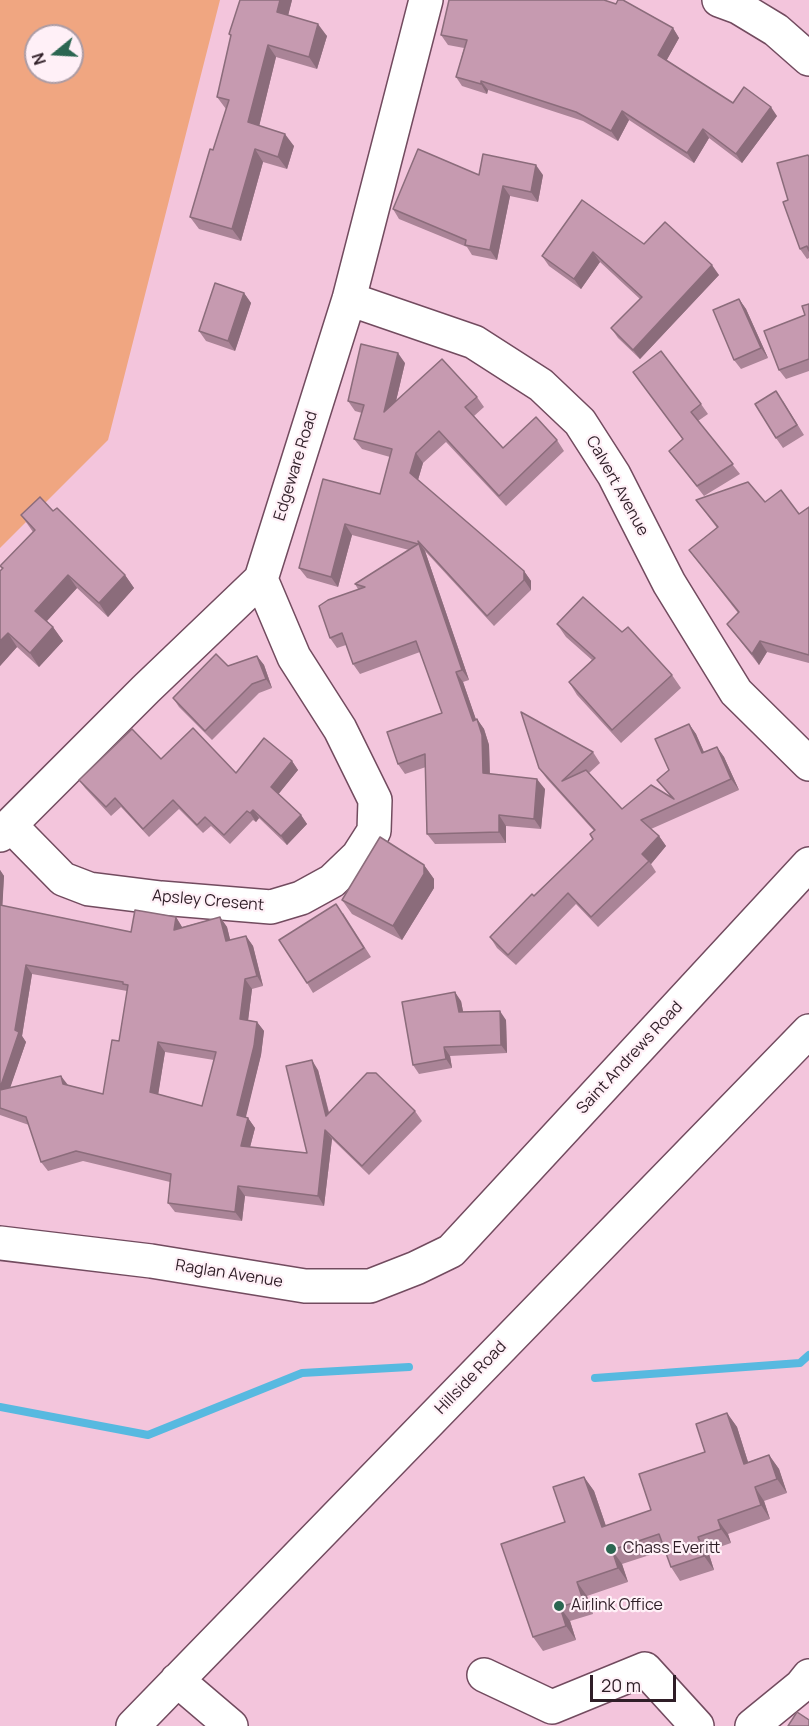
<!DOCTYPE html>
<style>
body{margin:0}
#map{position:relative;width:809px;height:1726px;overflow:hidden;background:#f3c5dc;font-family:Manrope,sans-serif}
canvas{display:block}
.north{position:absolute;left:24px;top:24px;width:60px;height:60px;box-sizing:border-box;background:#fff0f7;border:2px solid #ac9ca4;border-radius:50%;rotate:252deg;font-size:16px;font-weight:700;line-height:24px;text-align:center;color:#2f1e27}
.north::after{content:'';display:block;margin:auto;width:21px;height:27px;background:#2b6651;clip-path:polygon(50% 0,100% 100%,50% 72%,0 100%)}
.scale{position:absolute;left:590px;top:1675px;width:86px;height:27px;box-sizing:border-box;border:3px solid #2f1e27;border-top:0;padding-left:8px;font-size:18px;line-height:21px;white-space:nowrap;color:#2f1e27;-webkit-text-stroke:4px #fff0f7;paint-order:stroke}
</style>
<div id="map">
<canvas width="809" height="1726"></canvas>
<div class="north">N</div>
<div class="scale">20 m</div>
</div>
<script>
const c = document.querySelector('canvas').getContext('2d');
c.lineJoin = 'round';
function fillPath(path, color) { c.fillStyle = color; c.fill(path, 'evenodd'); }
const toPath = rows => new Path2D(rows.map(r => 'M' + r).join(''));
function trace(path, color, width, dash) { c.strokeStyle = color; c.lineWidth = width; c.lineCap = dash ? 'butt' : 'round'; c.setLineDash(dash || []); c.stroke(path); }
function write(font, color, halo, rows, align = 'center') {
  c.font = font + ' Manrope,sans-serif'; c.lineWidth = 4.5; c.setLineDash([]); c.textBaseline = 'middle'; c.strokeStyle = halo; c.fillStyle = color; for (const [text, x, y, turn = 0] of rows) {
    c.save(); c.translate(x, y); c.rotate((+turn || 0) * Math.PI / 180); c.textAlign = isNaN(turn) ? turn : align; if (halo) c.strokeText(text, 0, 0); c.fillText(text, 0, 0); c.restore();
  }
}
fillPath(toPath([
 [0,0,220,0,108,440,0,548],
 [36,36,72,36,72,72,36,72]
]), '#f0a681');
trace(toPath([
 [595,1378,800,1363,809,1355],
 [0,1407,148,1435,302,1373,409,1367]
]), '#57b9e0', 8);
const minor = toPath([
 [719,0,738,7,776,30,809,59],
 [349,299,474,342,541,385,580,422,614,475,669,583,736,692,809,764],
 [10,825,63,879,89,889,161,898,271,907,301,898,332,881,358,856,374,831,375,800,340,729,294,657,261,579],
 [0,835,146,689,261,579,349,299,426,0],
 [0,1243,151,1261,305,1286,370,1286,416,1268,451,1251,809,864],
 [484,1675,552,1707,645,1669,697,1726],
 [177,1680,231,1726],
 [133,1726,809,1031],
 [752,1726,801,1686,809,1676]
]);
trace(minor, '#724b5f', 36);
trace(minor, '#fff', 33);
fillPath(toPath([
 [292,0,288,15,327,36,317,69,276,57,259,126,294,146,287,169,263,162,241,241,199,229,190,217,213,150,226,109,217,97,231,37,229,34],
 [673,28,679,38,666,61,733,103,777,116,742,163,709,138,694,163,629,120,618,141,583,121,488,90,487,94,462,86,456,77,464,48,448,45,441,35],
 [809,156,809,258,807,259,800,249,788,200],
 [479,175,543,175,538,202,510,196,497,260,472,255,467,247,399,219,393,209],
 [644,244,719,275,640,359,618,338,611,328,640,299,600,262,581,289,549,266,542,256],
 [244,293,251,303,235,351,206,341,199,331],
 [739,299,746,309,768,358,741,369,734,360],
 [809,304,809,371,786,379,779,370,805,315],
 [405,363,396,401,477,397,484,407,474,416,503,448,557,440,564,451,506,506,446,442,423,463,418,480,524,571,531,581,531,590,494,626,425,551,469,680,463,682,476,720,477,719,484,729,489,745,490,774,545,789,541,829,506,826,506,843,435,844,427,834,426,767,405,774,398,764,442,713,420,652,360,674,353,664,346,645,337,648,330,638,358,589,355,584,409,550,352,535,338,587,307,578,299,568,323,479,380,494,390,457,362,449,354,439,362,413,355,411,348,401],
 [633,372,701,404,708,414,698,421,740,474,704,496,669,451,683,439],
 [783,401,804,435,783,448,776,438],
 [696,500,765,502,799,514,809,507,809,663,767,652,759,665,727,624,738,613,689,550,717,528],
 [53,511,125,575,134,588,108,617,77,588,47,621,53,627,63,641,39,667,17,647,0,666,2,569,0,566,33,532,21,515],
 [557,624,622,632,672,675,681,688,621,743,577,695,569,682,592,660,566,637],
 [257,656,264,665,272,688,259,693,212,740,179,707,173,698,228,666],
 [689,724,696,734,704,752,717,747,724,757,739,790,651,829,659,836,666,846,651,864,656,872,598,927,576,904,516,965,497,948,490,937,593,839,594,831,547,779,539,768,593,752,600,763,589,773,622,809,670,796,657,780,669,770],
 [161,759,236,773,292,761,298,770,278,794,301,815,307,824,287,845,259,818,256,822,253,820,230,844,211,826,203,833,179,809,149,837,121,807,111,816,85,788,79,780],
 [424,865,434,879,434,888,402,940,352,914,342,900],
 [0,870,4,876,2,906,131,932,176,917,182,927,220,917,227,927,230,940,246,936,253,946,263,986,252,989,248,1020,257,1022,264,1031,261,1055,245,1118,248,1118,255,1128,250,1147,307,1153,318,1070,329,1112,415,1111,422,1121,369,1175,332,1139,324,1206,245,1196,242,1221,175,1212,168,1203,170,1182,83,1161,48,1171,41,1162,29,1125,0,1115],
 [32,974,127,991,119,1041,103,1094,68,1085,10,1087,26,1042,22,1036],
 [165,1052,214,1060,202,1106,158,1094],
 [343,913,371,957,313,993,307,983],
 [461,1001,463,1012,506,1020,507,1053,450,1056,452,1068,419,1074,413,1065],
 [727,1413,737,1427,748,1462,769,1455,779,1469,787,1493,764,1501,770,1519,728,1534,731,1543,708,1551,714,1570,680,1581,671,1567,665,1550,622,1564,628,1582,587,1596,593,1614,570,1621,576,1640,543,1651,533,1637,565,1522,584,1477,594,1491,606,1526,651,1510,705,1452]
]), '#aa8497');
fillPath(toPath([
 [280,0,292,0,286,24,277,12],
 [318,24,327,36,317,69,309,57],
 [673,28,679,38,664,65,658,55],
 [268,45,276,57,257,135,248,122],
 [481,81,488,90,487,94,481,84],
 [771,107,777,116,742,163,736,154],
 [622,111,629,120,618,141,611,131],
 [703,129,709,138,694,163,687,153],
 [285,134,294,146,287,169,278,157],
 [255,149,263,162,241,241,232,229],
 [536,165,543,175,538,202,531,192],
 [503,186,510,196,497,260,490,250],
 [593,252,600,262,581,289,574,279],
 [712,265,719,275,640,359,633,350],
 [244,293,251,303,235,351,228,341],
 [739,299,746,309,768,358,761,348],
 [398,353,405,363,391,422,384,412],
 [416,453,423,463,417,483,410,473],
 [345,524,352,535,338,587,331,577],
 [418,541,425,551,469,680,462,670],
 [524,571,531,581,531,590,524,580],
 [68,575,77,588,44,624,35,611],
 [125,575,134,588,108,617,99,603],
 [53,627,63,641,39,667,30,653],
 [8,633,17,647,0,666,0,641],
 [760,641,767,652,759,665,752,654],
 [257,656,264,665,272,688,266,679],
 [456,672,463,682,480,731,473,721],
 [477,719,484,729,489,745,490,783,483,773],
 [689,724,696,734,709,764,702,753],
 [717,747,724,757,739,790,731,779],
 [292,761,298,770,277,796,271,787],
 [537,779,545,789,541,829,534,819],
 [253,810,259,818,256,822,250,813],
 [301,815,307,824,287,845,281,836],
 [499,815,506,826,506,843,499,832],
 [659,836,666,846,651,864,642,854],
 [424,865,434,879,434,888,402,940,393,926],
 [0,870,4,876,2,914,0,911],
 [176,917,182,927,180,939,174,930],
 [220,917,227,927,233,951,226,941],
 [246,936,253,946,263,986,257,976],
 [26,965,32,974,22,1036,26,1042,6,1100,0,1091,0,1088,15,1030],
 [245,979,252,989,247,1029,240,1019],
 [455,992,461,1001,465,1021,459,1012],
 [500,1011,506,1020,507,1053,501,1045],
 [257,1022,264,1031,261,1055,244,1125,237,1115],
 [158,1042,165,1052,157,1102,150,1092],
 [444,1047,450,1056,452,1068,446,1059],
 [312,1060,318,1070,332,1126,326,1116],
 [61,1076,68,1085,63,1084],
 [248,1118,255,1128,248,1155,241,1146],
 [325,1130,332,1139,324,1206,318,1196],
 [238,1186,245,1196,242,1221,235,1212],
 [727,1413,737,1427,753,1478,744,1464],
 [769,1455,779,1469,787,1493,777,1479],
 [584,1477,594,1491,611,1541,602,1527],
 [755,1487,764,1501,770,1519,761,1505],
 [718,1520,728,1534,731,1543,721,1529],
 [698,1537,708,1551,714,1570,704,1556],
 [612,1550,622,1564,628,1582,618,1568],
 [577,1582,587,1596,593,1614,583,1600],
 [560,1607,570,1621,576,1640,566,1626]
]), '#8b6c7b');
const building = toPath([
 [240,0,280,0,277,12,318,24,309,57,268,45,248,122,285,134,278,157,255,149,232,229,190,217,210,149,213,150,229,100,217,97,231,35,229,34,240,0],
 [449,0,604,0,616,4,618,0,623,0,673,28,658,55,733,103,744,87,771,107,736,154,703,129,687,153,622,111,611,131,576,112,481,81,481,84,456,77,467,40,441,35,449,0],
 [418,149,479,175,483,154,536,165,531,192,503,186,490,250,465,245,466,240,393,209,418,149],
 [808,155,809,157,809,251,807,246,800,249,783,202,788,200,777,163,808,155],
 [582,200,644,244,665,222,712,265,633,350,611,328,642,297,593,252,574,279,542,256,582,200],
 [215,283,244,293,228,341,199,331,215,283],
 [739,299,761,348,734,360,713,310,739,299],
 [809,304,809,359,779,370,764,331,805,315,802,306,809,304],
 [361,344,398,353,384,412,442,359,477,397,465,407,503,448,536,417,557,440,499,496,439,431,416,453,410,473,524,571,524,580,487,616,418,541,462,670,456,672,473,721,477,719,482,735,483,773,537,779,534,819,499,815,499,832,427,834,425,754,398,764,387,732,442,713,416,641,353,664,342,633,330,638,319,606,328,600,365,587,355,584,418,544,345,524,331,577,299,568,323,479,380,494,392,449,354,439,364,405,348,401,361,344],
 [661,351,701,404,691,412,733,464,697,486,669,451,683,439,633,372,661,351],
 [776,391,797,425,776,438,755,404,776,391],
 [748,482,765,502,781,490,799,514,809,507,809,655,760,641,752,654,727,624,739,612,689,550,718,527,696,500,748,482],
 [40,497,53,511,57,508,125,575,99,603,68,575,35,611,53,627,30,653,8,633,0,641,0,571,3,568,0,566,35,530,21,515,40,497],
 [583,597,622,632,628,627,672,675,612,730,569,682,595,658,557,624,583,597],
 [216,654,228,666,257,656,266,679,252,684,205,731,173,698,216,654],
 [521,712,593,752,562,781,586,770,622,809,651,785,674,799,657,780,669,770,655,739,689,724,702,753,717,747,731,779,641,820,659,836,642,854,649,861,591,917,568,893,508,955,490,937,532,894,534,896,593,839,590,834,595,830,539,768,521,712],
 [193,728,236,773,264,738,292,761,271,787,301,815,281,836,253,810,250,813,247,811,224,835,205,817,197,825,173,800,143,829,115,798,106,807,79,780,132,729,161,759,193,728],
 [380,837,424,865,424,874,393,926,342,900,380,837],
 [336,904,364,948,307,983,279,940,336,904],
 [0,905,131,932,135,910,176,917,174,930,220,917,226,941,246,936,257,976,245,979,240,1019,257,1022,254,1046,237,1115,248,1118,241,1146,307,1153,286,1066,312,1060,326,1116,367,1073,376,1073,415,1111,362,1166,325,1130,318,1196,238,1186,235,1212,168,1203,171,1174,76,1151,41,1162,26,1117,0,1108,0,1090,61,1076,63,1084,103,1094,112,1040,119,1041,128,985,123,984,123,982,26,965,15,1030,19,1032,0,1088,0,905],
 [158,1042,216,1052,202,1106,150,1092,158,1042],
 [455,992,459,1012,500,1011,501,1045,444,1047,446,1059,413,1065,402,1002,455,992],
 [727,1413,744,1464,769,1455,777,1479,755,1487,761,1505,718,1520,721,1529,698,1537,704,1556,671,1567,659,1534,612,1550,618,1568,577,1582,583,1600,560,1607,566,1626,533,1637,501,1544,565,1522,553,1487,584,1477,602,1527,651,1510,639,1474,705,1452,696,1424,727,1413],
 [797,1712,809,1720,809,1726,788,1726,797,1712]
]);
fillPath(building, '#c69ab0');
trace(building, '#8b6c7b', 1.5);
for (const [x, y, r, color] of [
 [611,1549,6,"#2b6651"],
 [559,1606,6,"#2b6651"]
]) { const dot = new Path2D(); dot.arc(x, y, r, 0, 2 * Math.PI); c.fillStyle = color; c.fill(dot); trace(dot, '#fff0f7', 2); }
write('16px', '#2f1e27', '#fff0f7', [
 ["Edgeware Road",296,466,-73],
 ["Calvert Avenue",617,486,61],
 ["Apsley Cresent",208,901,5],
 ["Saint Andrews Road",630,1058,-47],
 ["Raglan Avenue",229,1274,9],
 ["Hillside Road",471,1378,-46]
]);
write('16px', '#2f1e27', '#fff0f7', [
 ["Chass Everitt",623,1549],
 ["Airlink Office",571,1606]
], 'left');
</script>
